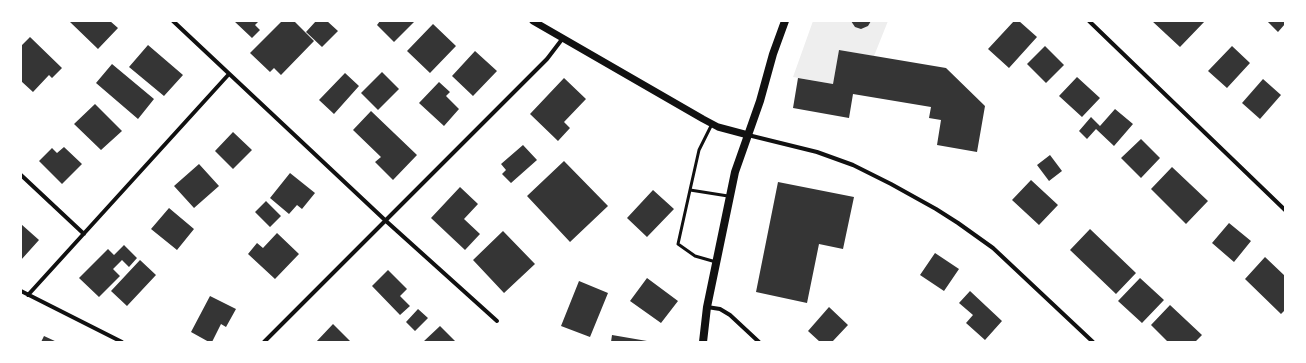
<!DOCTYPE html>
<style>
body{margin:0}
#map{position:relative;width:1306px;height:363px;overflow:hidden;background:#fff;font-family:"Zilla Slab",serif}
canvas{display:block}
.frame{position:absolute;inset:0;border:22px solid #fff;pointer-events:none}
</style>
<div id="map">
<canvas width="1306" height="363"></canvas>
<div class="frame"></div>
</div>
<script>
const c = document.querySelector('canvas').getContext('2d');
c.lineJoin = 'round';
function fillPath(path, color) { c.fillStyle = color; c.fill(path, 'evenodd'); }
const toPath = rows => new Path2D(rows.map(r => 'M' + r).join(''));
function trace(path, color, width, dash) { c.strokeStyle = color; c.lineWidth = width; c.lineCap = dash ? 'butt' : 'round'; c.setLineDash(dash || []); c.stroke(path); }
fillPath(toPath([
 [813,21,888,21,874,56,839,50,833,84,793,77]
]), '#eee');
fillPath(toPath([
 [71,21,110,21,118,28,98,49,70,22],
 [234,21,259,21,255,25,260,30,252,38],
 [282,21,294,21,314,41,281,75,274,68,270,72,250,53],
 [316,21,327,21,338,31,322,47,306,32],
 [380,21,415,21,394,42,377,25],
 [851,21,871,21,868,26,861,29,855,27],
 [1014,21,1019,21,1037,37,1009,68,988,49],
 [1152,21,1205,21,1180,47],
 [1267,21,1285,21,1285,24,1278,32],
 [433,24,456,46,430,73,407,51],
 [30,37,62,68,52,78,49,75,33,92,21,81,21,46],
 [148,45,183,75,164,96,129,67],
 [1045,46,1064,65,1046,83,1027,64],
 [1232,46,1250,63,1227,88,1208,71],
 [839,50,946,68,985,106,977,152,937,145,941,120,929,118,931,107,853,94,849,118,793,108,798,78,833,84],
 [475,51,497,71,473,96,452,76],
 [112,64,154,99,138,119,96,83],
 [382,72,399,89,378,110,361,93],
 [345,73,359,86,334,114,319,100],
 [1077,77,1100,98,1082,117,1059,96],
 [564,78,586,99,564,122,570,128,558,141,530,114],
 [1263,79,1281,95,1260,119,1242,103],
 [439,82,450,92,446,96,459,109,444,126,419,103],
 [95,104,122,131,101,150,74,124],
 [1115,109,1133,124,1114,146,1096,129,1087,139,1079,131,1091,117,1100,126],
 [371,111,417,155,393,180,375,162,381,157,353,130],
 [233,132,252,150,233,169,215,151],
 [1141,139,1160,158,1141,178,1121,158],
 [523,145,537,160,511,183,502,174,506,170,501,164],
 [64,147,82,164,62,184,39,161,52,148,57,153],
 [1050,155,1062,171,1049,181,1037,165],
 [564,161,608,206,570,242,527,196],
 [199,164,219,186,194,208,174,186],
 [1172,167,1208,201,1186,224,1151,189],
 [290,173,315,193,302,209,297,205,289,214,270,198],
 [1031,180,1058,205,1039,225,1012,200],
 [778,182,854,197,843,249,819,244,807,303,756,292],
 [460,187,478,204,464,219,480,234,465,250,431,218],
 [653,190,674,209,647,237,627,218],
 [266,201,281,216,270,227,255,212],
 [169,208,194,229,177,250,151,229],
 [1229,223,1251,241,1234,262,1212,243],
 [21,224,39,240,21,260],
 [1090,229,1136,273,1116,294,1070,250],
 [503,231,535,264,504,293,473,260],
 [277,233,299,254,275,279,248,254,257,243,263,248],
 [124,245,137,258,129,267,122,260,113,269,120,276,99,297,79,278,108,249,114,255],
 [935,253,959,269,944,291,920,275],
 [1265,257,1285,276,1285,310,1281,314,1245,279],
 [140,260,156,275,127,306,111,291],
 [388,270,407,289,400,296,410,306,400,315,372,286],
 [647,278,678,301,661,323,630,301],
 [1140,278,1164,300,1142,323,1118,301],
 [579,281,608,293,590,337,561,326],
 [970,291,1002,321,985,340,966,323,973,315,959,303],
 [210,296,236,309,226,327,221,324,212,342,209,342,191,332],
 [1170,305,1202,335,1195,342,1168,342,1151,325],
 [829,307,848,325,832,342,820,342,808,331],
 [418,309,428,318,415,331,406,322],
 [333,324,351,342,316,342],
 [440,326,456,342,423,342],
 [612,335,647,341,647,342,611,342],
 [44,336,57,342,41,342]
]), '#353535');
trace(toPath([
 [690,190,699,150,712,124],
 [716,262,695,256,678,244,690,190,728,196]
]), '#111', 3);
trace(toPath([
 [173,21,386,221,497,321],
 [1089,21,1285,210],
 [748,135,817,152,853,165,891,184,936,209,958,223,993,248,1093,342],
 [21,175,84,234],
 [21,291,122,342],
 [28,295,229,74],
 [707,307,720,309,730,315,759,342],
 [264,342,547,59,563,38]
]), '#111', 4);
trace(toPath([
 [533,21,703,119,718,127,748,135]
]), '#111', 7);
trace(toPath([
 [703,342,707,307,735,172,760,101,773,54,785,21]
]), '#111', 8);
</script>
